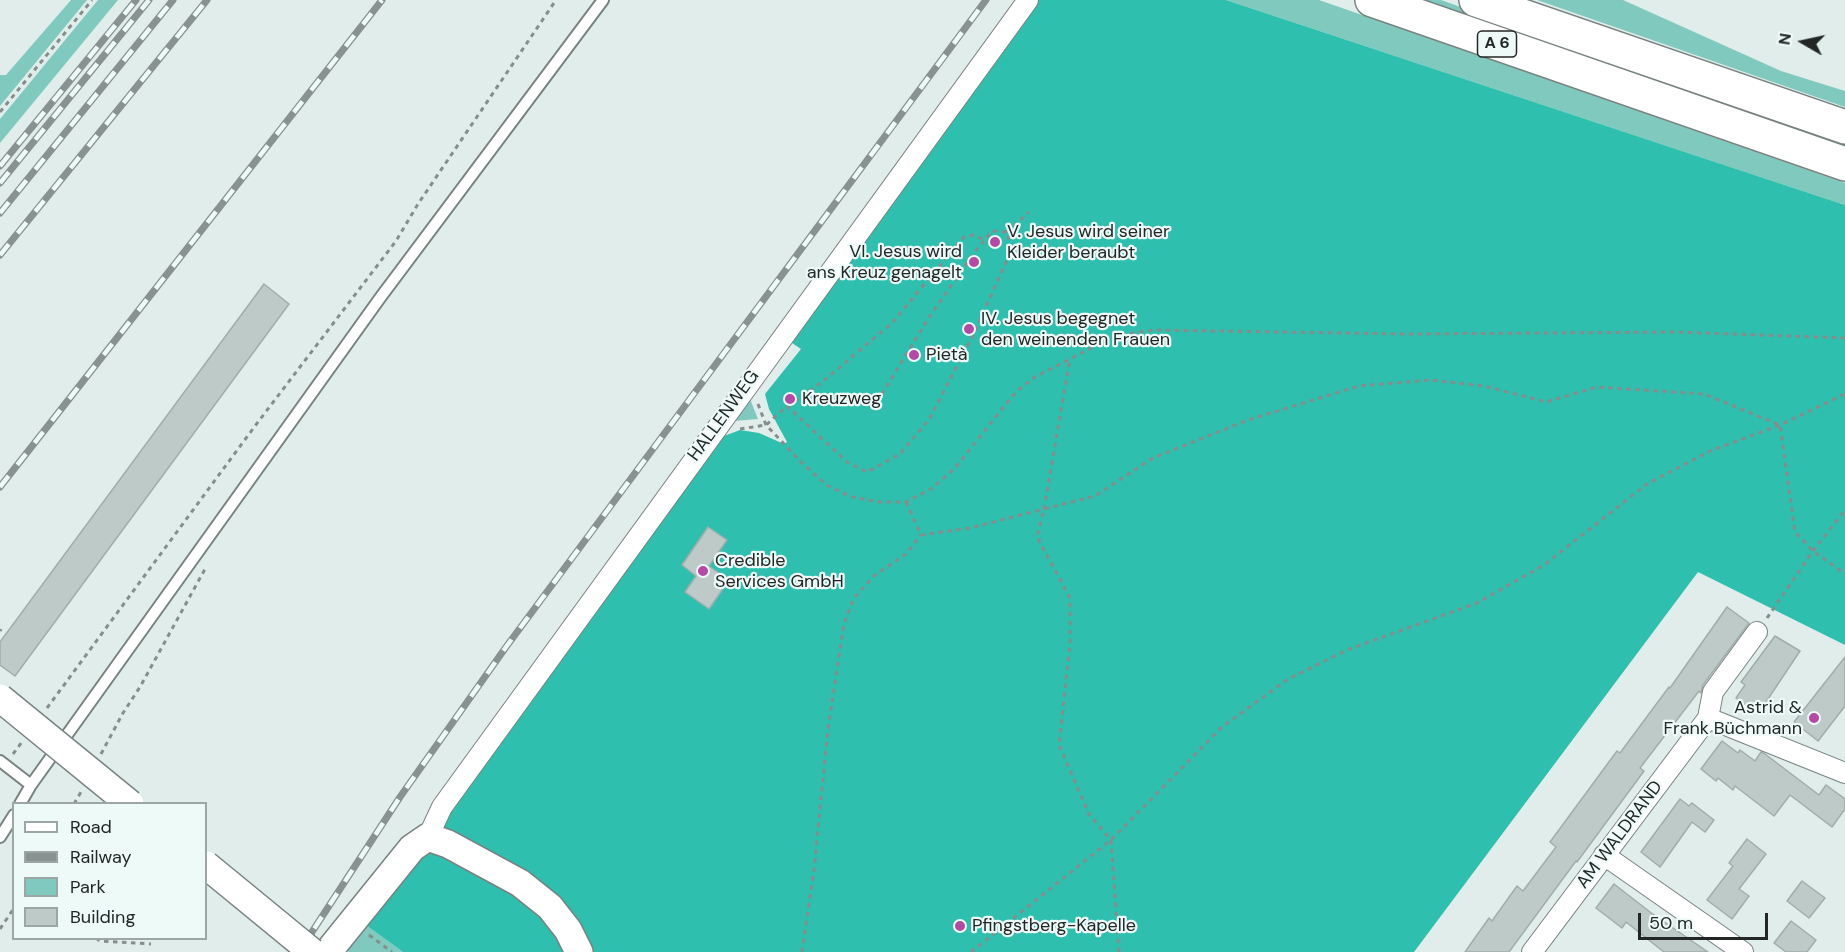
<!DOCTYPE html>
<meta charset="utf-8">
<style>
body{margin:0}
#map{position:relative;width:1845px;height:952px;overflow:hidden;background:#e0edea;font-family:"DM Sans",sans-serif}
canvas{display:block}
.legend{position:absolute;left:12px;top:802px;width:195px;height:138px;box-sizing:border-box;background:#edfaf8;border:2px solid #9ca6a4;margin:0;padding:8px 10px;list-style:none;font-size:18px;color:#222726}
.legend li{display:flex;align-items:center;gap:12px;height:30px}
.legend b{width:30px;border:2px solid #9ca6a4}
.north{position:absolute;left:1773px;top:12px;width:60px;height:60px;-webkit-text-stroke:4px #edfaf8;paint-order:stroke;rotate:279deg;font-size:16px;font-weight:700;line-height:24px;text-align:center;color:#222726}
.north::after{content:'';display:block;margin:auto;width:21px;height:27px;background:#222726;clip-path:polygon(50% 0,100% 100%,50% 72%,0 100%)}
.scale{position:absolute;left:1638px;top:913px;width:130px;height:27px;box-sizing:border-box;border:3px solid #222726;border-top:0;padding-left:8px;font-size:18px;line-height:21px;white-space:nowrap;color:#222726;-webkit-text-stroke:4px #edfaf8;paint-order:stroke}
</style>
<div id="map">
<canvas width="1845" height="952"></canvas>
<ul class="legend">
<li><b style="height:8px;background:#fff"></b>Road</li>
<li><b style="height:8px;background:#889290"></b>Railway</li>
<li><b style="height:16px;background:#7fc9be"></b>Park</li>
<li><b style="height:16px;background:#bdcac7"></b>Building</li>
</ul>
<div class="north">N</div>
<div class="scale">50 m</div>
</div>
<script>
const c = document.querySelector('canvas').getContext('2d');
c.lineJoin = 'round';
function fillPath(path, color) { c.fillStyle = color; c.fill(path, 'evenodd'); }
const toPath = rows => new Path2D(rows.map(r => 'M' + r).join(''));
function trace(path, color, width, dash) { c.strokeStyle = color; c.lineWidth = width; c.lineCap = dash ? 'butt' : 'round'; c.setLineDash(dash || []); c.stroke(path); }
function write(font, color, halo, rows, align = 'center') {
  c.font = font + ' "DM Sans",sans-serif'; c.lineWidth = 4.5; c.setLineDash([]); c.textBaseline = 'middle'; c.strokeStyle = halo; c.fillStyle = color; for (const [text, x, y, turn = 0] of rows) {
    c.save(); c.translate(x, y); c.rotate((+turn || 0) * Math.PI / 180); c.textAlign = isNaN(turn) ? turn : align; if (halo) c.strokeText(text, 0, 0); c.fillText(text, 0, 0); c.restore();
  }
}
fillPath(toPath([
 [71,0,87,0,0,106,0,75,6,75],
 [98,0,118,0,0,143,0,119],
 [1226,0,1319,0,1845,183,1845,205],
 [1411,0,1441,0,1656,77,1652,86],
 [1537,0,1623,0,1781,71,1845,91,1845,107],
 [750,399,758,419,734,421],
 [359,920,403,952,349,952,345,949]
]), '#7fc9be');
fillPath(toPath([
 [1036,0,1226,0,1845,205,1845,645,1698,572,1414,952,403,952,359,920,724,436,740,430,759,433,784,444,787,442,769,409,765,394,801,349,789,341]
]), '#2fbfaf');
const building = toPath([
 [264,284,289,304,15,676,0,665,0,642,264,284],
 [708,527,727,540,709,566,729,580,709,609,685,592,696,576,682,565,708,527],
 [1727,607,1749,623,1703,685,1701,693,1699,691,1640,768,1644,771,1577,862,1576,861,1509,952,1465,952,1489,918,1492,921,1517,886,1523,891,1556,847,1550,842,1617,751,1620,753,1669,687,1670,688,1727,607],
 [1775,636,1800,651,1758,714,1736,698,1745,685,1741,682,1775,636],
 [1845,657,1845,706,1818,741,1794,722,1845,657],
 [1722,741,1738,753,1740,750,1755,761,1761,752,1765,754,1819,795,1826,785,1845,799,1845,809,1832,827,1790,795,1774,816,1735,786,1733,790,1718,778,1716,781,1701,769,1722,741],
 [1680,799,1689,806,1692,803,1714,820,1705,832,1692,822,1660,867,1641,852,1680,799],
 [1747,839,1766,854,1739,889,1749,896,1732,919,1707,900,1733,866,1729,863,1747,839],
 [1802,881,1825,898,1809,918,1787,901,1802,881],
 [1614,884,1650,912,1708,952,1664,952,1626,922,1622,928,1596,908,1614,884],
 [1791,921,1816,940,1807,952,1786,952,1774,943,1791,921]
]);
fillPath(building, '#bdcac7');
trace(building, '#a2adab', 1.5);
const lane = toPath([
 [0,761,31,785],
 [20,804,31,785,380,298,603,0],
 [0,837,14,815]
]);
const street = toPath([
 [1708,718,1713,692,1757,632],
 [428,837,442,807,1028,0],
 [1604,855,1743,952],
 [1532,952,1708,718,1845,773]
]);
const secondary = toPath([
 [328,952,412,848,428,837,448,844,520,883,550,907,568,930,579,952]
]);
const highway = toPath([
 [1372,0,1845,164],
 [1476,0,1845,127]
]);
trace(lane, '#788381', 14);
trace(street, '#788381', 22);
trace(secondary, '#788381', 30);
trace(highway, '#788381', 36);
trace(toPath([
 [0,112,92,0],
 [1007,232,1029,212],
 [758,404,766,425,803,464,828,486,852,497,879,502,906,502,931,489,955,468,1006,404,1017,391,1035,377,1105,341,1128,334,1154,330,1407,334,1676,332,1845,338],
 [787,406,821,383,892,323,964,237,973,235,985,240],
 [740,429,766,425,787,406,847,462,867,472,900,454,930,418,974,333,1012,249,1007,232,992,231,974,253,928,319,872,410],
 [906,502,921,535,970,528,1044,509,1070,359],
 [1767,618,1813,551,1845,510],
 [0,631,1,629],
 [47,708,255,426,396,241,418,204,556,0],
 [13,754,22,742],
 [101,754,123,713,140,687,205,569],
 [74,804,81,792],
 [0,929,14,908],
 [369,935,392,952],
 [96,938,100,941,151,944],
 [802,952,814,870,828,729,844,624,854,598,875,575,906,554,921,535],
 [971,952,1111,840,1222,727,1288,679,1347,650,1477,603,1544,565,1647,484,1710,451,1780,425,1845,394],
 [1119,952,1111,840,1089,814,1059,745,1070,645,1070,598,1037,537,1044,509,1095,496,1153,458,1248,420,1359,386,1430,380,1484,386,1546,402,1597,387,1704,394,1780,425,1795,532,1813,551,1845,574]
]), '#858e8c', 3, [4.5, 4.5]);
trace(lane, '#fff', 10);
trace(street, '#fff', 20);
trace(secondary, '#fff', 27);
trace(highway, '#fff', 33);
const rail = toPath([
 [0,166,136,0],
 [0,183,149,0],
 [0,213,173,0],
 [0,255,207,0],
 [0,487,382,0],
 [299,952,400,797,506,647,986,0]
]);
trace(rail, '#889290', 7);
trace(rail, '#edfaf8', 4.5, [14]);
const secondaryBridge = toPath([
 [0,698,130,804],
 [206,865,312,952]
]);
trace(secondaryBridge, '#788381', 30, []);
trace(secondaryBridge, '#fff', 27);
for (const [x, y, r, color] of [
 [995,242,6,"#b648a6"],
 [974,262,6,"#b648a6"],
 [969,329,6,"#b648a6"],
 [914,355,6,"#b648a6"],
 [790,399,6,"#b648a6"],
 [703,571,6,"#b648a6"],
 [1814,718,6,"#b648a6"],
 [960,926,6,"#b648a6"]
]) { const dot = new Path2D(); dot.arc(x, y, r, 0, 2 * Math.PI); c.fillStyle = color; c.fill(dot); trace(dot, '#edfaf8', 2); }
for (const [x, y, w] of [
 [1497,44,39]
]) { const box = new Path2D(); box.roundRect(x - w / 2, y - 13, w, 26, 4.5); c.fillStyle = '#edfaf8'; c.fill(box); trace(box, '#222726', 1.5); }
write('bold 16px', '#222726', null, [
 ["A 6",1497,44]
]);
write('18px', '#222726', '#edfaf8', [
 ["V. Jesus wird seiner",1007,232],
 ["Kleider beraubt",1007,253],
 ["VI. Jesus wird",962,252,"right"],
 ["ans Kreuz genagelt",962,273,"right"],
 ["IV. Jesus begegnet",981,319],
 ["den weinenden Frauen",981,340],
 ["Pietà",926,355],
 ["Kreuzweg",802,399],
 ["Credible",715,561],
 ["Services GmbH",715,582],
 ["Astrid &",1802,708,"right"],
 ["Frank Büchmann",1802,729,"right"],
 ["Pfingstberg-Kapelle",972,926]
], 'left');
write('18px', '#222726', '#edfaf8', [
 ["HALLENWEG",724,416,-54],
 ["AM WALDRAND",1620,835,-53]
]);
</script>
